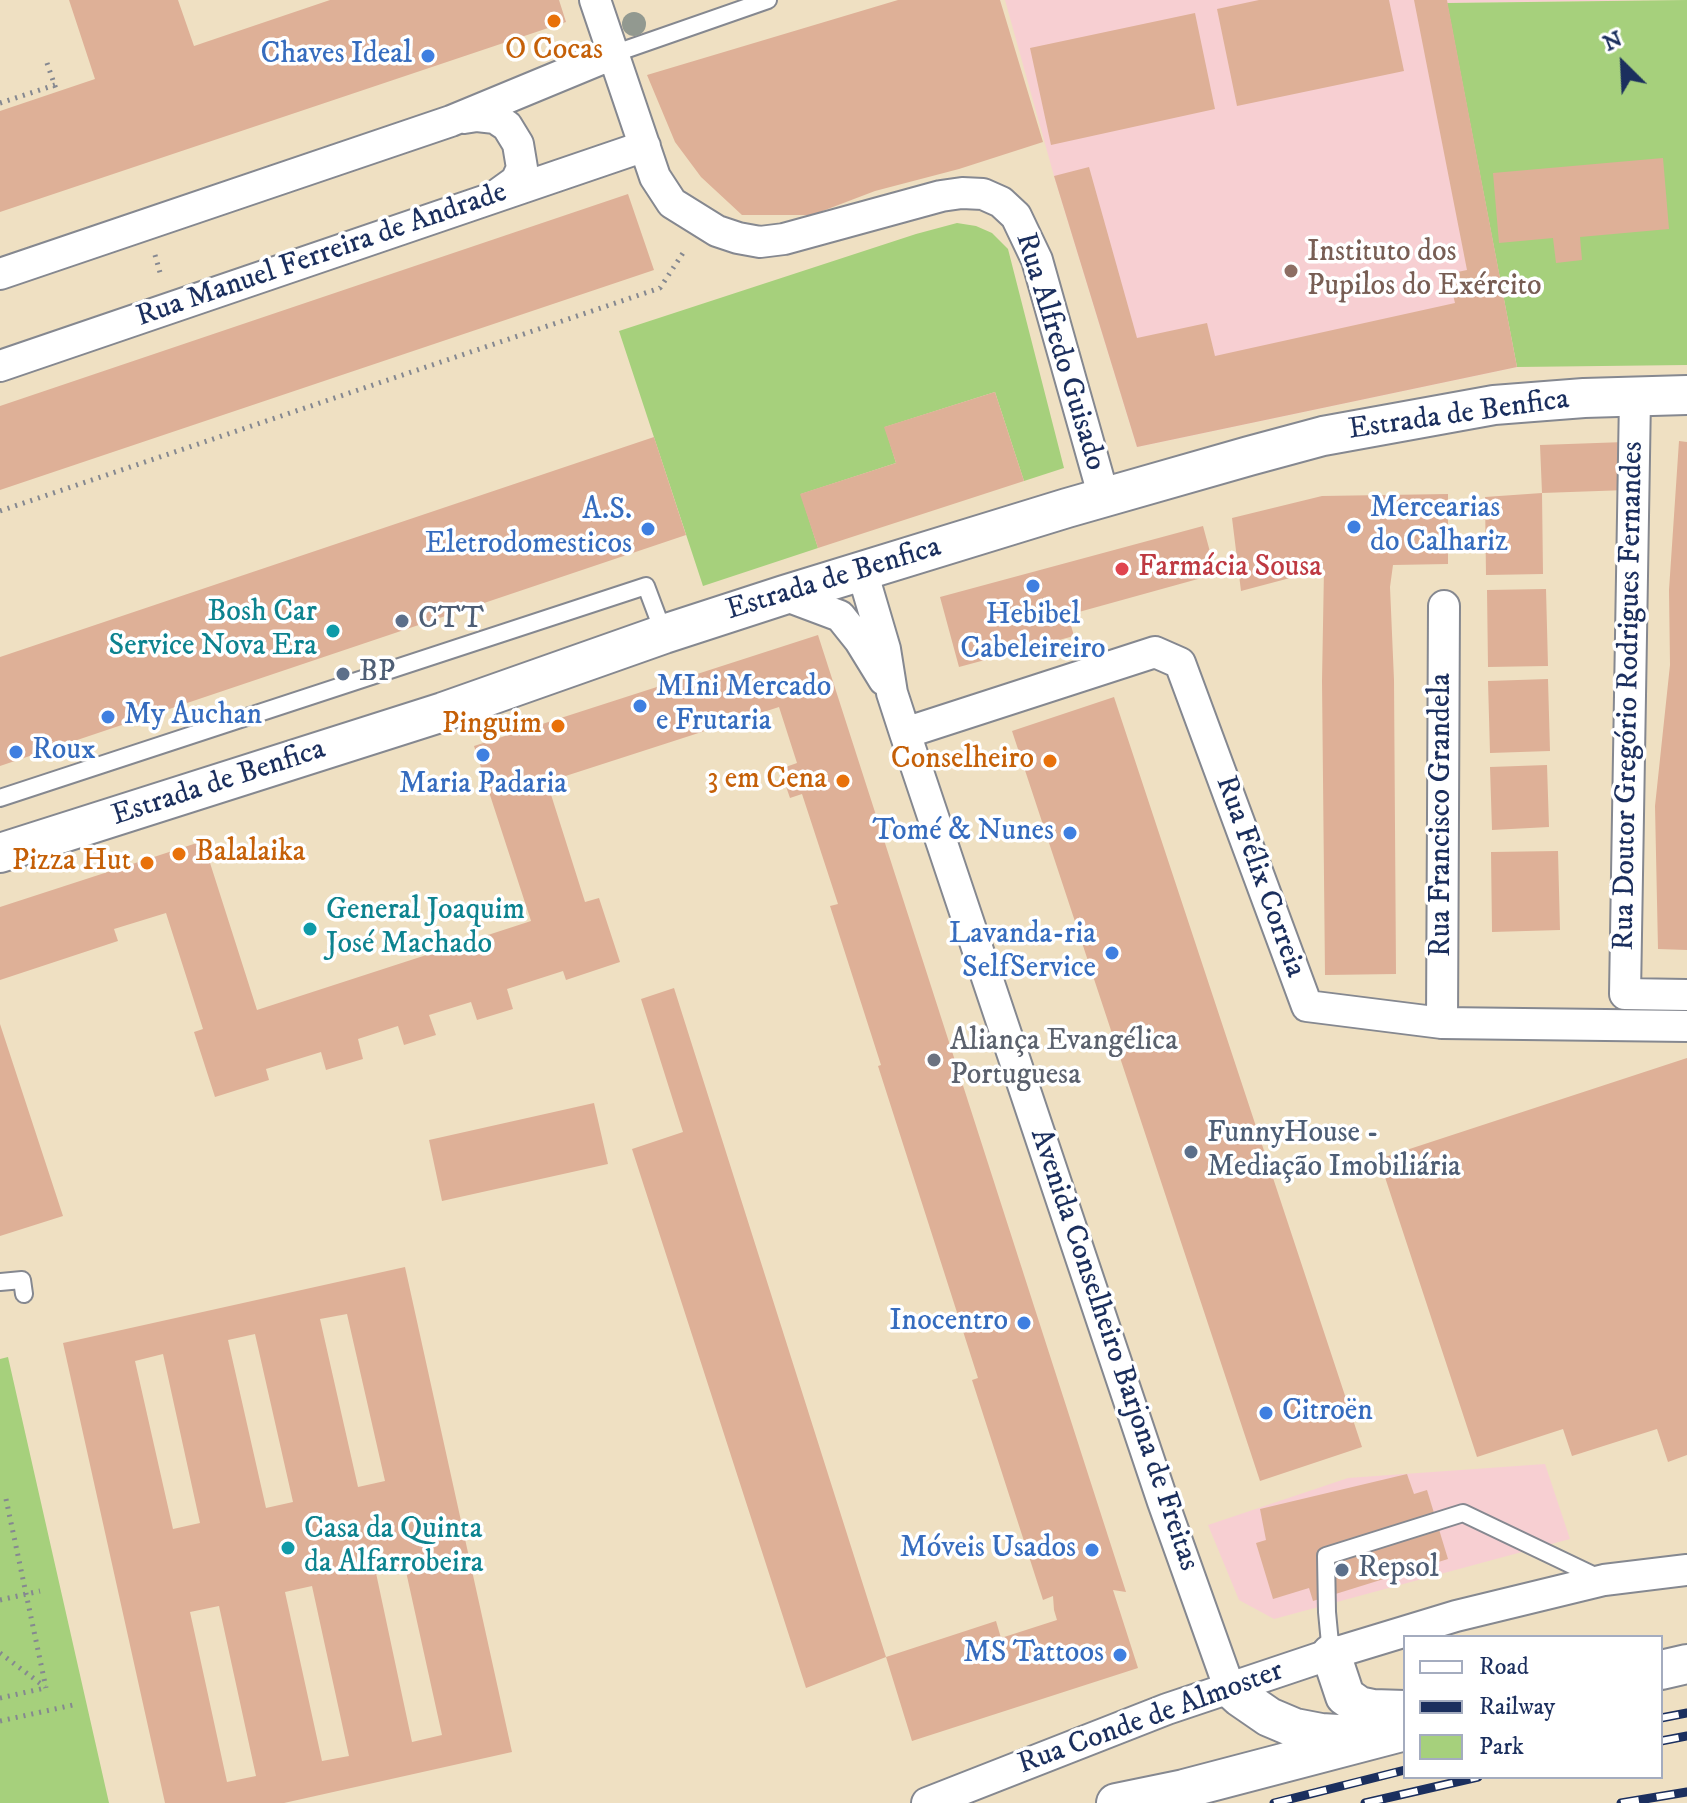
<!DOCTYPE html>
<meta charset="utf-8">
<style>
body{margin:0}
#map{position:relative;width:1687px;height:1803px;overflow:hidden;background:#efe0c2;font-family:"IM FELL DW Pica",serif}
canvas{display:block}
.legend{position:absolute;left:1403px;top:1635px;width:260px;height:144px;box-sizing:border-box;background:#fff;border:2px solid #a4acbf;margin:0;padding:10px 14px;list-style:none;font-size:24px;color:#1b2f5e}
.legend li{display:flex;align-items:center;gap:16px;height:40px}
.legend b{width:40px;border:2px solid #a4acbf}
.north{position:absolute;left:1583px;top:24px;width:80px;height:80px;-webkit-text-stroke:6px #fff;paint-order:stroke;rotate:336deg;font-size:22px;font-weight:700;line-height:32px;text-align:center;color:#1b2f5e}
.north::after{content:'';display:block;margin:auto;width:28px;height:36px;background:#1b2f5e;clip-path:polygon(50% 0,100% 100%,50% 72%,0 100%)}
</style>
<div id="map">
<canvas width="1687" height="1803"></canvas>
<ul class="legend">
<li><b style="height:10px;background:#fff"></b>Road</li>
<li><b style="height:10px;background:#1b2f5e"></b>Railway</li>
<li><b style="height:22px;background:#a6d07c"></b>Park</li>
</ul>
<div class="north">N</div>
</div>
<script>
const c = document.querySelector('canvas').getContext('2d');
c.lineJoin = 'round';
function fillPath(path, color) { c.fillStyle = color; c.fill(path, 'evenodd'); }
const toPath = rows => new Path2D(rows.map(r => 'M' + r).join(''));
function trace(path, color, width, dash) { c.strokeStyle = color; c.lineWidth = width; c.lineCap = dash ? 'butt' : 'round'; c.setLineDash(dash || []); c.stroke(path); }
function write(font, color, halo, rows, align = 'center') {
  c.font = font + ' "IM FELL DW Pica",serif'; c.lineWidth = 7; c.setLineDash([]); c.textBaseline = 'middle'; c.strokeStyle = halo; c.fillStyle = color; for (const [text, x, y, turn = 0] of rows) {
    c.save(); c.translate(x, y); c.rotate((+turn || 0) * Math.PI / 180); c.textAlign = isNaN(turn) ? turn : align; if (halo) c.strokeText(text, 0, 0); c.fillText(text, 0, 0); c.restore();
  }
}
fillPath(toPath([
 [1005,0,1653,0,1447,3,1517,367,1137,447,1054,176],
 [1545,1464,1570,1539,1274,1619,1239,1600,1208,1525,1348,1478]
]), '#f7cfd2');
fillPath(toPath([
 [1687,0,1687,365,1517,367,1447,3],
 [957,223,976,226,992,233,1008,249,1064,468,1024,481,995,392,885,427,896,463,801,494,818,548,703,586,619,331,916,234],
 [8,1357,109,1803,0,1803,0,1359]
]), '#a6d07c');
fillPath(toPath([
 [69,0,178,0,194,46,330,0,559,0,566,22,0,212,0,111,95,79],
 [898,0,1000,0,1043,142,959,169,875,191,812,215,742,215,701,177,675,142,647,75],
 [1259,0,1389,0,1404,71,1237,106,1217,9],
 [1414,0,1447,0,1517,367,1137,447,1054,176,1089,167,1137,338,1207,323,1215,356,1455,303,1448,274,1467,270],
 [1195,13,1215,109,1051,145,1030,48],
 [1663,158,1669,229,1580,237,1582,260,1556,263,1553,238,1499,243,1493,173],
 [628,194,654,270,0,490,0,406],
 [995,392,1024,481,818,548,800,494,896,463,884,427],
 [654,437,686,535,0,766,0,657],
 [1679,441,1687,442,1687,950,1658,949,1655,806,1670,665,1669,590],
 [1625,442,1627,490,1542,493,1540,445],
 [1542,493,1543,574,1486,575,1485,497],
 [1448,494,1448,564,1393,565,1390,587,1394,680,1396,974,1325,975,1322,681,1324,569,1241,591,1232,518,1322,496],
 [1203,526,1216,574,1068,615,1074,636,959,667,940,597],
 [1546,589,1548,666,1488,667,1487,590],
 [818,635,1126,1592,1113,1590,1138,1668,912,1741,886,1657,996,1621,1001,1638,1057,1620,1054,1610,1053,1596,1043,1600,972,1380,978,1378,878,1066,881,1065,830,906,838,904,802,794,790,798,780,769,797,763,779,707,547,782,585,902,599,898,620,962,566,980,563,971,507,989,513,1009,477,1020,471,1002,429,1015,436,1035,404,1045,398,1026,358,1039,363,1059,326,1070,321,1052,266,1069,269,1080,215,1097,194,1032,203,1029,166,913,114,929,118,941,0,980,0,907,203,841,257,1010,531,921,474,746],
 [1548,679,1550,751,1490,753,1488,681],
 [1114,697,1362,1447,1260,1481,1012,731],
 [1547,765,1549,827,1492,830,1490,767],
 [1558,851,1560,930,1492,932,1491,852],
 [674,988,886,1657,806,1688,632,1149,683,1132,641,999],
 [0,1024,63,1216,0,1236],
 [1687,1058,1687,1455,1668,1462,1657,1429,1572,1456,1563,1429,1477,1457,1379,1159],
 [594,1103,608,1164,442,1201,429,1140],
 [405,1267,512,1752,284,1803,165,1803,63,1343],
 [347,1314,385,1481,358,1487,320,1319],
 [255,1334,293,1502,266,1508,228,1340],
 [163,1354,200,1523,173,1529,135,1361],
 [405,1567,442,1735,412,1742,376,1573],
 [312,1586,349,1756,322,1761,285,1592],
 [219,1606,256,1776,227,1782,190,1612],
 [1407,1474,1414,1494,1427,1490,1448,1559,1313,1601,1309,1588,1273,1599,1256,1543,1266,1540,1260,1509]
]), '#deb097');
const service = toPath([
 [613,54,768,0],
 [0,798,646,586,664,634],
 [0,1282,22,1280,24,1294],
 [1331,1654,1327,1612,1326,1556,1463,1513,1599,1578]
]);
const minor = toPath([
 [595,0,655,177,672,203,717,231,738,238,760,242,784,239,941,196,962,193,983,194,1001,202,1016,216,1037,260,1104,498],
 [464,118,477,116,495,118,507,126,518,144,522,168,516,181,498,194],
 [0,274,451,121,613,54],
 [0,366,645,146],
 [1635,397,1625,994,1687,995],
 [862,571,885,649,892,693,905,733,1163,1502,1229,1687],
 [784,595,840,616,860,641,884,680],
 [905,733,1155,652,1180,663,1307,1006,1442,1023,1687,1026],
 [1442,1023,1444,606],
 [927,1803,1167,1709,1331,1654,1456,1616,1604,1580,1687,1570]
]);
const tertiary = toPath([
 [0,853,443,712,664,634,784,595,1067,508,1249,456,1323,436,1494,405,1584,398,1687,395],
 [1331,1654,1345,1696,1359,1706,1373,1709,1405,1710],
 [1661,1670,1687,1664],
 [1229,1687,1240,1697,1269,1717,1295,1728,1321,1733,1354,1735],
 [1116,1803,1184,1789,1405,1731]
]);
trace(service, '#858890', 20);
trace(minor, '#858890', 34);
trace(tertiary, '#858890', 42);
trace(toPath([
 [47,63,57,92],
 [0,103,55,85],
 [155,255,161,276],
 [0,511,660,288,685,250],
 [6,1499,46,1688],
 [0,1600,40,1591],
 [0,1653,45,1687],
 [0,1698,45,1688],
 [0,1721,73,1705]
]), '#858890', 5, [2, 6]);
trace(service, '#fff', 16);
trace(minor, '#fff', 30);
trace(tertiary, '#fff', 38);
const rail = toPath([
 [1661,1718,1687,1713],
 [1661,1741,1687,1736],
 [1274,1803,1405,1770],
 [1365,1803,1478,1777],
 [1621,1803,1687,1792]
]);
trace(rail, '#1b2f5e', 9);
trace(rail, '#fff', 6, [18]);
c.fillStyle = '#929990';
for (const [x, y] of [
 [634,24]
]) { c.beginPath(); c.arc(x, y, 12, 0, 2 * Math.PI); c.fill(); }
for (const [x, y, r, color] of [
 [554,21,8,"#e8710a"],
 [428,56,8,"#3f7fe0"],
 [1291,271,8,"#8d6e63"],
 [1354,527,8,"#3f7fe0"],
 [648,529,8,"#3f7fe0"],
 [1122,569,8,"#e0444e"],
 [1033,586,8,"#3f7fe0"],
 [402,621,8,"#5c6f8a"],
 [333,631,8,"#0f9aa8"],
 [343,674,8,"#5c6f8a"],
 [640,706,8,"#3f7fe0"],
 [108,717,8,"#3f7fe0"],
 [558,726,8,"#e8710a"],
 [16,752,8,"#3f7fe0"],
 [483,755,8,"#3f7fe0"],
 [1050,761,8,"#e8710a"],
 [843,781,8,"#e8710a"],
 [1070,833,8,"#3f7fe0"],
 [179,854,8,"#e8710a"],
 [147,863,8,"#e8710a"],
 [310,929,8,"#0f9aa8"],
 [1112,953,8,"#3f7fe0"],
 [934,1060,8,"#6b7280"],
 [1191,1152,8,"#5c6f8a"],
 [1024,1323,8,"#3f7fe0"],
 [1266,1413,8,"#3f7fe0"],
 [288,1548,8,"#0f9aa8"],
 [1092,1550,8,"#3f7fe0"],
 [1342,1570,8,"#5c6f8a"],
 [1120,1655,8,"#3f7fe0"]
]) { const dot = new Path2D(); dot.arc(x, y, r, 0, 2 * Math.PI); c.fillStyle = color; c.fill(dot); trace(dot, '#fff', 3); }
write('30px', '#c56008', '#fff', [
 ["O Cocas",554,52,"center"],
 ["Pinguim",542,726],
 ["Conselheiro",1034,761],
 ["3 em Cena",827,781],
 ["Balalaika",195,854,"left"],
 ["Pizza Hut",131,863]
], 'right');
write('30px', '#366cbe', '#fff', [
 ["Chaves Ideal",412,56],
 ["Mercearias",1370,510,"left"],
 ["do Calhariz",1370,544,"left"],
 ["A.S.",632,512],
 ["Eletrodomesticos",632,546],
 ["Hebibel",1033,617,"center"],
 ["Cabeleireiro",1033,651,"center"],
 ["MIni Mercado",656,689,"left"],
 ["e Frutaria",656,723,"left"],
 ["My Auchan",124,717,"left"],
 ["Roux",32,752,"left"],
 ["Maria Padaria",483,786,"center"],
 ["Tomé & Nunes",1054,833],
 ["Lavanda-ria",1096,936],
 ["SelfService",1096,970],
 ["Inocentro",1008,1323],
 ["Citroën",1282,1413,"left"],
 ["Móveis Usados",1076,1550],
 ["MS Tattoos",1104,1655]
], 'right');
write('30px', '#785e54', '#fff', [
 ["Instituto dos",1307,254],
 ["Pupilos do Exército",1307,288]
], 'left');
write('30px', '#1b2f5e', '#fff', [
 ["Rua Manuel Ferreira de Andrade",322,256,-19],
 ["Rua Alfredo Guisado",1059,352,73],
 ["Estrada de Benfica",1459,416,-8],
 ["Estrada de Benfica",834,580,-17],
 ["Rua Doutor Gregório Rodrigues Fernandes",1630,696,-89],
 ["Estrada de Benfica",219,784,-18],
 ["Rua Francisco Grandela",1443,815,-90],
 ["Rua Félix Correia",1259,877,70],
 ["Avenida Conselheiro Barjona de Freitas",1113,1350,71],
 ["Rua Conde de Almoster",1151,1719,-20]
]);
write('30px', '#be3a42', '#fff', [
 ["Farmácia Sousa",1138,569]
], 'left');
write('30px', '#0d838f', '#fff', [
 ["Bosh Car",317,614,"right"],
 ["Service Nova Era",317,648,"right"],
 ["General Joaquim",326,912],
 ["José Machado",326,946],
 ["Casa da Quinta",304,1531],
 ["da Alfarrobeira",304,1565]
], 'left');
write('30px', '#4e5e75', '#fff', [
 ["CTT",418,621],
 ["BP",359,674],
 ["FunnyHouse -",1207,1135],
 ["Mediação Imobiliária",1207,1169],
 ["Repsol",1358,1570]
], 'left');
write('30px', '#5b616d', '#fff', [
 ["Aliança Evangélica",950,1043],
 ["Portuguesa",950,1077]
], 'left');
</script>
